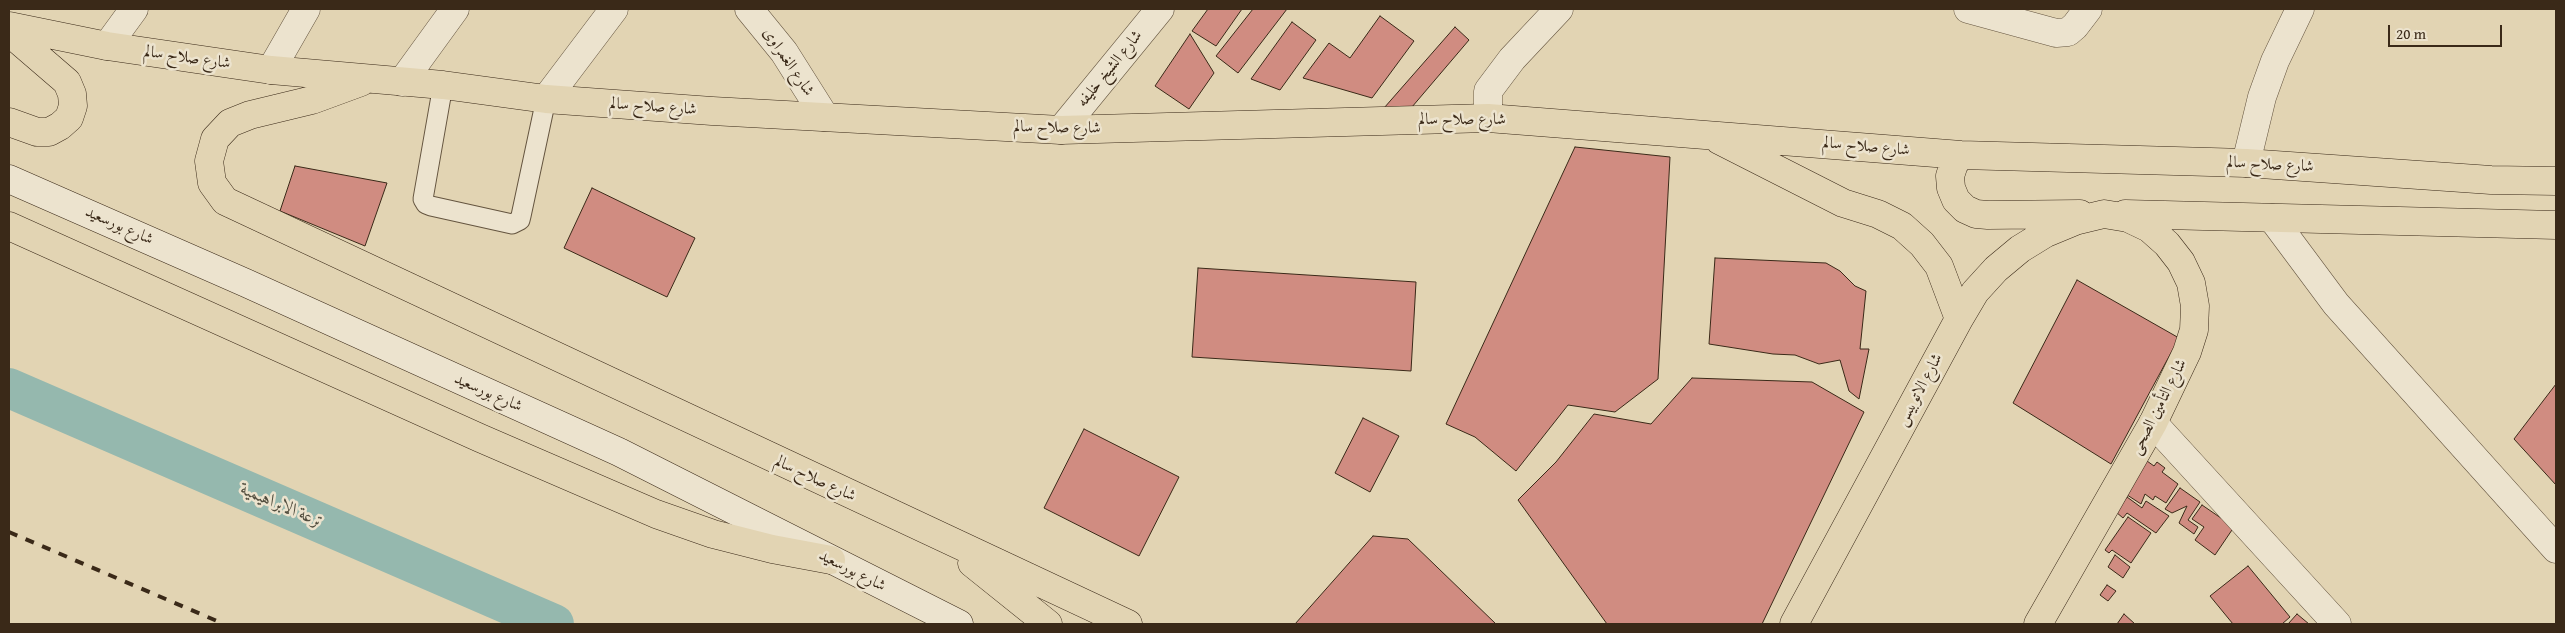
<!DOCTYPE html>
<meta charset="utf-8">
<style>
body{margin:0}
#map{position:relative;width:2565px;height:633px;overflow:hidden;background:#e2d4b3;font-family:"Gentium Book Plus",serif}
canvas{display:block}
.frame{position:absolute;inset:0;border:10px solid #3a2918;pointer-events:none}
.scale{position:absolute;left:2388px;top:25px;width:114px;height:22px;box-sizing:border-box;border:2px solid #3a2918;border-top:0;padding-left:6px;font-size:15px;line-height:18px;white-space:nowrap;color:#3a2918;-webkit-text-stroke:4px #ece3ce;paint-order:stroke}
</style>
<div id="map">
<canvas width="2565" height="633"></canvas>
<div class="frame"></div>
<div class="scale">20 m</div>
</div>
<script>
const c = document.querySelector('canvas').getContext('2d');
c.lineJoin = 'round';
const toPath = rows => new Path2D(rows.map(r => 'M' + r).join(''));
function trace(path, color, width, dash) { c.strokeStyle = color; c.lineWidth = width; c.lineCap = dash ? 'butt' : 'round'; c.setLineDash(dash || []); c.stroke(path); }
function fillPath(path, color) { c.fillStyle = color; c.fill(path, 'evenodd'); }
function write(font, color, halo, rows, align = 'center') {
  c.font = font + ' "Gentium Book Plus",Amiri,serif'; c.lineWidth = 5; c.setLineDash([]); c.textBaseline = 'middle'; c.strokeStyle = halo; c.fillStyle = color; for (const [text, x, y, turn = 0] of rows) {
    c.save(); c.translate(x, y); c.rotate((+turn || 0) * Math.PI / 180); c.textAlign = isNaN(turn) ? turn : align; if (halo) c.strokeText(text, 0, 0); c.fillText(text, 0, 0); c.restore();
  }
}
trace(toPath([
 [9,388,554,624]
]), '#95b8ae', 40);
const building = toPath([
 [1208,9,1242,9,1216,46,1192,31,1208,9],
 [1253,9,1287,9,1238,73,1216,56,1253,9],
 [1380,16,1414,41,1372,98,1303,78,1329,43,1350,58,1380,16],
 [1292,22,1316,40,1280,90,1251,79,1292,22],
 [1455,27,1469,40,1406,114,1384,108,1455,27],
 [1190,34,1214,73,1189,109,1155,86,1190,34],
 [1575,147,1670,157,1658,379,1615,412,1568,405,1516,471,1475,437,1446,424,1575,147],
 [295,166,387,183,365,246,280,211,295,166],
 [592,188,695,238,667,297,564,248,592,188],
 [1715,258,1826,263,1840,271,1855,286,1866,291,1860,349,1869,349,1859,399,1849,391,1840,360,1819,364,1795,355,1773,354,1709,344,1715,258],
 [1198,268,1416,282,1411,371,1192,357,1198,268],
 [2077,280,2179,338,2111,464,2013,403,2077,280],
 [1692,378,1812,382,1864,412,1762,624,1607,624,1518,500,1556,462,1594,414,1651,424,1692,378],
 [2556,384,2556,485,2514,439,2556,384],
 [1363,418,1399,436,1370,492,1335,473,1363,418],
 [1084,429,1179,477,1139,556,1044,508,1084,429],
 [2140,456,2154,466,2157,462,2165,468,2162,472,2178,484,2166,503,2155,496,2153,500,2145,494,2141,504,2121,491,2140,456],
 [2180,488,2200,502,2188,520,2198,527,2194,534,2179,523,2187,506,2172,513,2165,509,2180,488],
 [2127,497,2142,508,2146,501,2169,516,2156,533,2127,513,2123,518,2116,512,2127,497],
 [2202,505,2234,527,2215,555,2195,540,2204,527,2192,519,2202,505],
 [2128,517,2151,533,2131,563,2112,550,2109,553,2105,550,2128,517],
 [1373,536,1408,539,1496,624,1295,624,1373,536],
 [2115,555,2130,567,2123,578,2108,567,2115,555],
 [2248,566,2290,617,2282,624,2233,624,2210,596,2248,566],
 [2107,585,2116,591,2108,601,2100,595,2107,585],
 [2124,614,2135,624,2117,624,2124,614],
 [2297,614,2309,624,2288,624,2297,614]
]);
fillPath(building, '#d08c81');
trace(building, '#3a2918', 1);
const service = toPath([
 [443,85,423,199,426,204,431,206,512,224,520,220,521,216,546,99]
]);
const minor = toPath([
 [749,9,784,52,825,117],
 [1968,9,2056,33,2068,32,2075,26,2088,9],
 [107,46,134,9],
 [271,70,306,9],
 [402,82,455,9],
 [546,99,614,9],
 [1488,118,1488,91,1512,59,1559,9],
 [1061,130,1160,9],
 [2246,163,2262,97,2275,61,2300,9],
 [2272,218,2336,304,2556,549],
 [2153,423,2337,624]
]);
const secondary = toPath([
 [9,179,246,283,619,452,959,624]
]);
const primary = toPath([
 [9,26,107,46,271,70,443,85,546,99,712,111,1061,130,1488,118,1961,155,2246,163,2491,180,2556,181],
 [9,32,67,82,72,94,73,106,69,118,60,126,49,132,37,132,9,122],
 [361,82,312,100,250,115,230,123,215,139,209,161,212,183,225,201,1128,624],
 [1719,140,1843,203,1878,214,1902,226,1922,244,1939,266,1959,319],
 [1961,155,1954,164,1950,176,1951,188,1956,200,1965,209,1976,214,1988,215,2080,214],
 [2125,214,2556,225],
 [972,563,1048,624],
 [1794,624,1959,319,1975,292,1996,269,2020,249,2046,233,2075,221,2104,214,2128,218,2149,228,2167,244,2181,262,2191,283,2195,306,2194,330,2187,352,2153,423,2038,624]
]);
const trunk = toPath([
 [9,226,480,438,656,514,713,534,772,549,831,560]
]);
trace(service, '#64543f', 21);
trace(minor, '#64543f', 29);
trace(secondary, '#3a2918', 29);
trace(primary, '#3a2918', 29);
trace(trunk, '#3a2918', 29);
trace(service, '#ece3ce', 19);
trace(minor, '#ece3ce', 28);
trace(secondary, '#ece3ce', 28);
trace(primary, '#e2d4b3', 28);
trace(trunk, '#e2d4b3', 28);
trace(toPath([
 [9,532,224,624]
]), '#3a2918', 4, [9, 9]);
write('16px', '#3a2918', '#ece3ce', [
 ["شارع صلاح سالم",187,58,8],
 ["شارع الغمراوى",788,62,56],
 ["شارع الشيخ خليفه",1110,69,-51],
 ["شارع صلاح سالم",653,107,4],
 ["شارع صلاح سالم",1462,120],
 ["شارع صلاح سالم",1057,128,1],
 ["شارع صلاح سالم",1866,147,5],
 ["شارع صلاح سالم",2270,165,3],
 ["شارع بورسعيد",119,226,24],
 ["شارع الاتوبيس",1920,390,-62],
 ["شارع بورسعيد",488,393,24],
 ["شارع التأمين الصحى",2159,407,-63],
 ["شارع صلاح سالم",815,479,25],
 ["شارع بورسعيد",852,571,27]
]);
write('italic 18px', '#514d3e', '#ece3ce', [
 ["ترعة الابراهيمية",282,506,23]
]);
</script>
